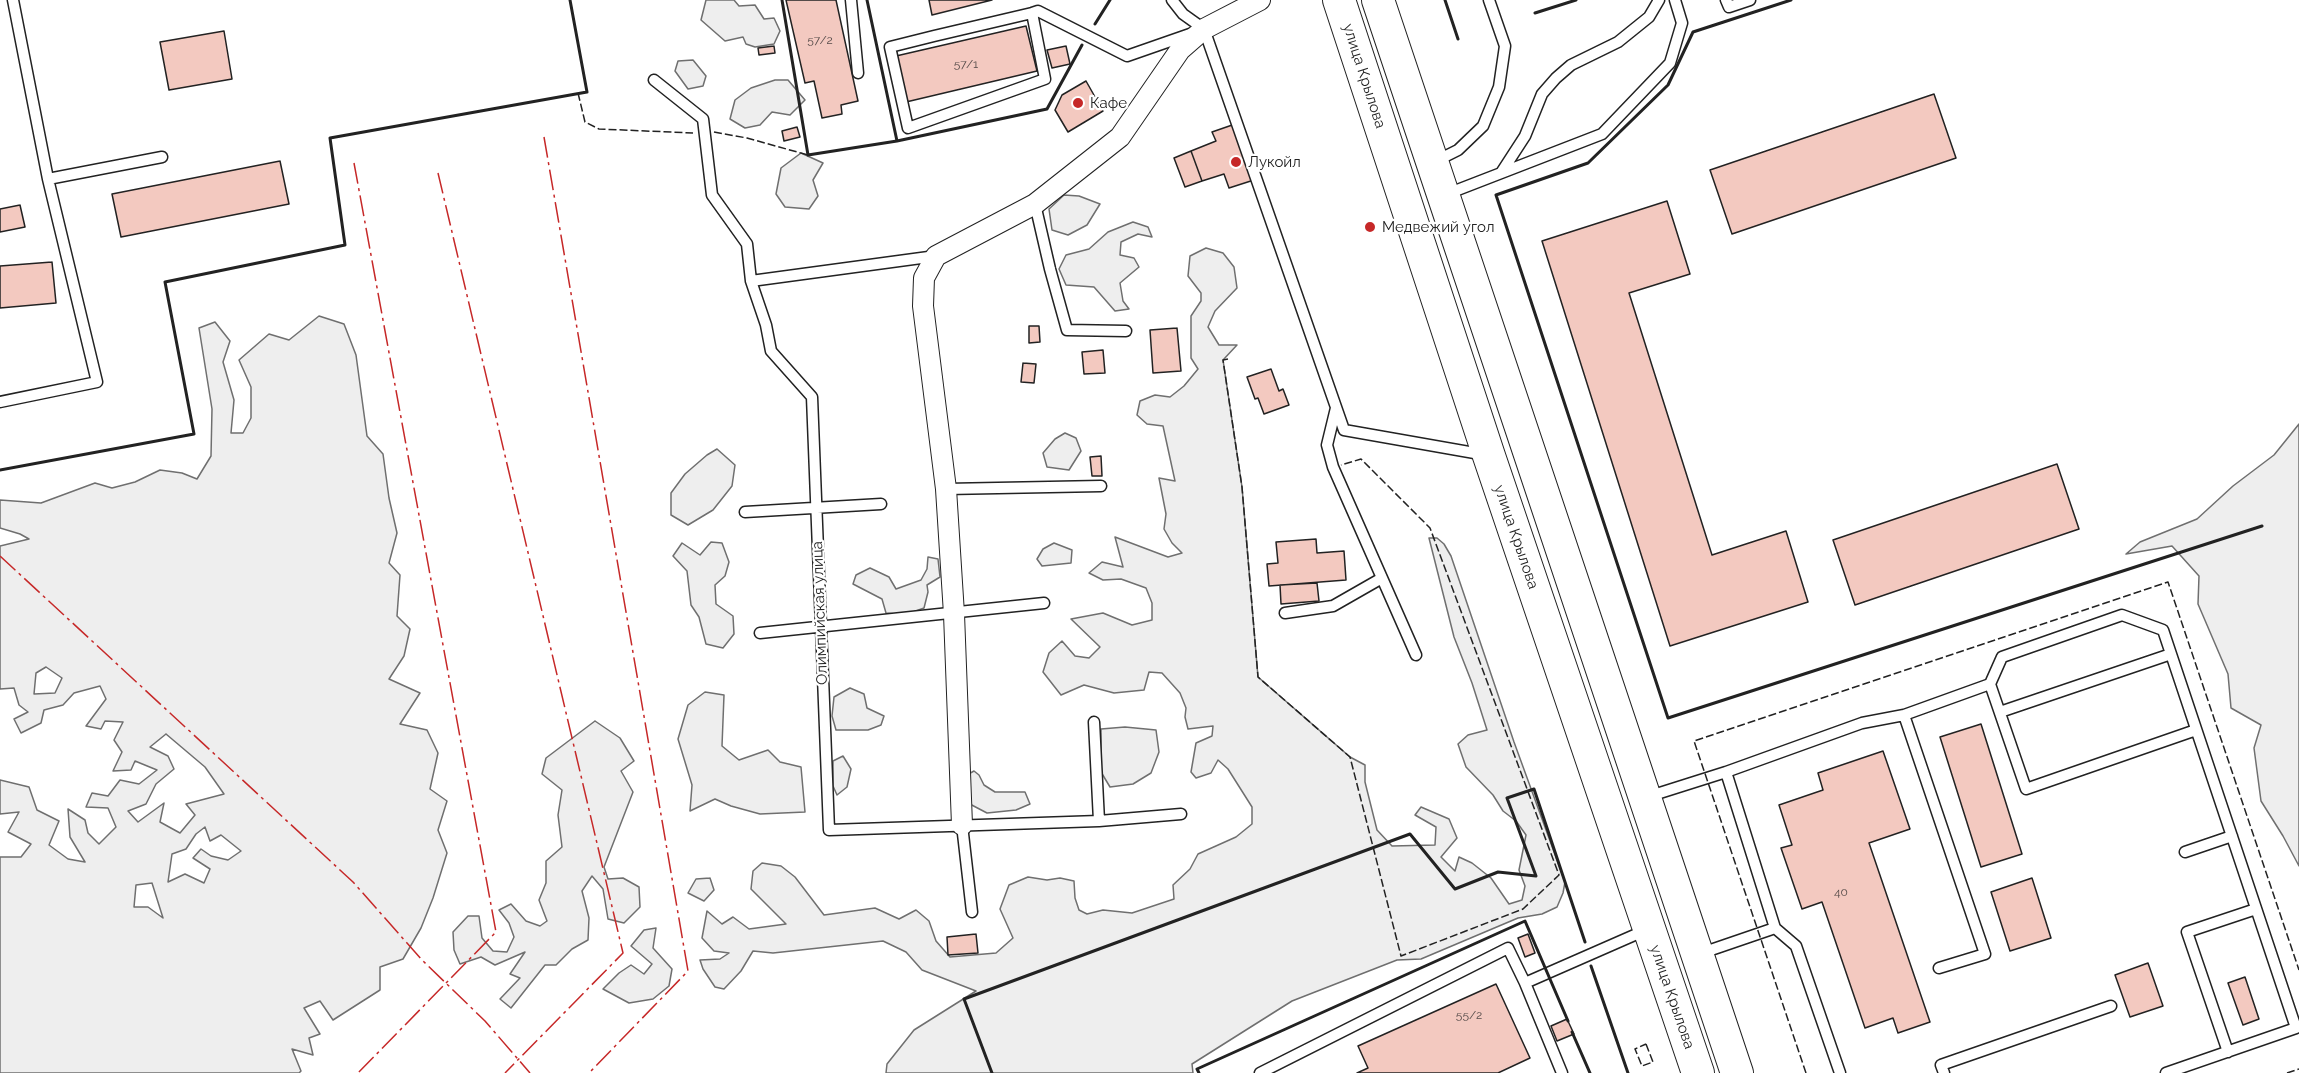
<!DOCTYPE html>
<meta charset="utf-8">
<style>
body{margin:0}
canvas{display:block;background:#fff}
</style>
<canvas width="2299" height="1073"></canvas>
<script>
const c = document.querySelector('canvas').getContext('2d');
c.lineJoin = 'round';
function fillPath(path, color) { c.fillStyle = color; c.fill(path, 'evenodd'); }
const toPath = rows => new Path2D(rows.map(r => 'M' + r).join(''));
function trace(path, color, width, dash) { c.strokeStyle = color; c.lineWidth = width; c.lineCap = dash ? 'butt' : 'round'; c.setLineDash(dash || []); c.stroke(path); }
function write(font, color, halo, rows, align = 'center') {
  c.font = font + ' Raleway,sans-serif'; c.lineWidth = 4.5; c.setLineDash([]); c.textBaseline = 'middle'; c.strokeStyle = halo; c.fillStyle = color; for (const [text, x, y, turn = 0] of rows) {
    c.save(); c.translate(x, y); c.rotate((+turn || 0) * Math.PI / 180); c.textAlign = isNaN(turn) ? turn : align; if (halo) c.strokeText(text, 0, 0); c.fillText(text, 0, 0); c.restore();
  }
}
const green = toPath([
 [706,0,734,0,739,6,755,5,764,19,774,18,780,31,774,44,755,47,746,44,743,37,725,41,701,20,706,0],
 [693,60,706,76,703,86,688,89,675,71,678,61,693,60],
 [775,80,788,80,805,100,790,115,772,112,760,125,745,128,730,119,735,100,751,88,775,80],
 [801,153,823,163,813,180,818,196,809,209,785,207,776,194,781,168,801,153],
 [1064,195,1079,196,1100,204,1087,225,1068,235,1052,230,1049,209,1064,195],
 [1133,222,1148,227,1152,237,1138,234,1121,242,1120,255,1134,258,1139,267,1120,283,1123,301,1129,309,1115,311,1094,287,1066,285,1059,269,1066,255,1089,249,1108,232,1133,222],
 [1206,248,1223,253,1234,267,1237,288,1215,311,1208,327,1219,345,1237,345,1223,360,1242,487,1258,677,1350,757,1365,765,1365,782,1377,830,1392,846,1435,845,1436,827,1415,815,1421,807,1449,819,1457,838,1441,857,1455,871,1459,857,1472,863,1491,878,1509,904,1522,900,1525,886,1519,870,1526,835,1516,821,1503,811,1493,795,1466,767,1458,744,1468,735,1487,730,1472,683,1454,637,1429,538,1437,538,1444,544,1451,556,1514,742,1565,882,1563,893,1557,907,1542,914,1518,918,1421,959,1397,960,1292,1001,1192,1064,1193,1073,886,1073,887,1064,914,1030,976,991,922,970,906,952,883,941,773,953,753,951,741,971,724,989,715,987,703,969,700,960,720,959,729,953,714,951,702,938,707,911,722,924,733,917,749,929,786,924,751,889,753,871,762,863,781,866,795,877,824,915,875,908,899,919,916,910,929,921,936,941,950,957,996,953,1013,938,1000,909,1009,885,1028,877,1047,880,1060,878,1074,881,1075,898,1079,910,1087,914,1103,910,1132,913,1174,899,1173,885,1190,869,1198,854,1236,837,1252,824,1252,807,1228,769,1218,760,1211,773,1196,778,1191,772,1196,743,1212,736,1213,726,1188,729,1185,717,1186,708,1180,693,1162,673,1149,672,1144,690,1114,693,1084,685,1061,695,1043,672,1049,653,1062,641,1075,656,1089,658,1100,647,1071,619,1103,613,1132,625,1152,620,1152,603,1146,588,1121,579,1103,580,1089,573,1102,562,1123,567,1115,537,1168,557,1182,553,1172,543,1164,529,1166,514,1159,478,1175,481,1163,426,1147,424,1137,415,1140,401,1155,395,1170,397,1184,386,1198,369,1191,358,1191,316,1201,301,1201,293,1188,276,1190,256,1206,248],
 [319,316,344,324,356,355,367,436,383,454,389,498,397,533,389,563,400,575,397,616,410,629,404,656,389,679,420,693,400,724,427,730,438,753,430,789,447,801,438,830,447,853,433,898,421,928,403,959,380,967,380,990,333,1020,320,1001,304,1008,320,1034,309,1038,313,1055,292,1049,301,1071,299,1073,0,1073,0,857,21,857,31,844,8,832,19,812,0,814,0,780,29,787,37,810,59,821,49,845,68,859,85,862,70,837,68,809,85,820,88,833,99,844,116,827,108,808,86,807,92,793,108,796,120,780,139,784,157,770,135,761,131,770,113,771,122,752,114,740,123,722,105,721,101,729,86,726,106,699,100,686,74,693,63,705,44,710,41,723,21,733,14,719,28,712,19,705,14,688,0,689,0,546,29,539,20,534,0,528,0,500,41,503,95,483,112,488,135,482,160,470,182,473,197,479,211,456,212,409,199,328,215,322,230,341,223,362,234,400,231,433,243,433,251,418,251,387,239,360,269,334,289,340,319,316],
 [46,667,62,678,55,693,34,694,36,673,46,667],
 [166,734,205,767,224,794,186,804,195,815,180,833,160,822,164,803,138,822,128,811,146,804,156,784,174,769,168,756,150,747,166,734],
 [205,827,210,841,221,835,241,851,228,860,211,856,201,849,193,858,210,869,204,883,185,874,168,882,172,854,186,849,196,834,205,827],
 [152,883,163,918,148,907,134,907,136,885,152,883],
 [2299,424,2299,866,2283,836,2261,801,2254,748,2261,725,2231,708,2228,674,2198,604,2199,576,2172,546,2126,554,2140,542,2197,519,2233,486,2274,455,2299,424],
 [1065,433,1076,438,1081,451,1069,470,1047,467,1043,453,1055,439,1065,433],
 [717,449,735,465,732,486,713,510,688,525,671,515,671,493,685,474,707,455,717,449],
 [711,542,722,543,729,562,725,576,715,585,716,604,733,616,734,634,723,648,706,644,699,617,691,605,687,571,673,556,682,543,700,555,711,542],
 [1054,543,1072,550,1071,563,1042,566,1037,559,1043,549,1054,543],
 [928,557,938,559,940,577,927,585,928,592,924,608,905,615,886,613,882,599,853,584,856,575,870,568,889,577,896,589,921,580,927,569,928,557],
 [850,688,864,694,867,708,884,716,881,725,868,730,836,730,832,716,834,697,850,688],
 [705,692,724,695,722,746,739,760,768,750,780,762,801,767,805,812,760,814,731,806,715,799,690,811,692,785,678,739,688,705,705,692],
 [595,721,620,738,634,761,621,771,633,792,604,867,608,879,623,878,639,887,640,907,624,923,608,919,603,889,592,876,582,891,589,918,588,940,572,949,556,965,545,965,511,1008,500,999,520,978,510,974,525,952,495,965,481,957,460,964,454,950,453,932,468,916,479,916,482,938,493,951,507,952,514,937,509,923,499,910,511,904,526,921,540,926,547,921,539,900,546,883,546,861,562,847,558,815,562,790,542,774,546,758,595,721],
 [1125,727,1156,730,1159,752,1151,773,1133,784,1110,787,1101,772,1101,729,1125,727],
 [843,756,851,769,847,787,837,795,833,786,833,761,843,756],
 [974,771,979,775,984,785,995,792,1025,792,1030,804,1016,810,987,813,966,802,965,776,974,771],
 [710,878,714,890,704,901,688,893,696,879,710,878],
 [656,928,653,948,672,969,669,986,653,999,629,1003,603,989,619,973,631,965,644,974,652,964,631,946,644,930,656,928]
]);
fillPath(green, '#eee');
trace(green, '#6f6f6f', 1.5);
const building = toPath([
 [786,0,836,0,858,101,841,105,842,114,822,118,814,81,805,83,786,0],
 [929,0,992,0,932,15,929,0],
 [1026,26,1037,71,906,102,896,56,1026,26],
 [224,31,232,79,169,90,160,42,224,31],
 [774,46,775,53,759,55,758,48,774,46],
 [1066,46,1070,64,1052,68,1047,50,1066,46],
 [1086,81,1103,111,1068,132,1055,110,1062,95,1086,81],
 [1934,94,1956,158,1732,234,1710,170,1934,94],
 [1238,123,1257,179,1229,188,1224,174,1202,181,1191,151,1216,141,1212,132,1238,123],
 [797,127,800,137,784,141,782,131,797,127],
 [1191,151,1202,181,1185,187,1174,158,1191,151],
 [280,161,289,204,121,237,112,194,280,161],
 [1667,201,1690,274,1629,293,1712,555,1786,531,1808,602,1670,646,1542,241,1667,201],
 [20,205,25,227,0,232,0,209,20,205],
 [52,262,56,303,0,308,0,266,52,262],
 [1029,326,1039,326,1040,342,1029,343,1029,326],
 [1177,328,1181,371,1153,373,1150,330,1177,328],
 [1103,350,1105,373,1084,374,1082,352,1103,350],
 [1023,363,1036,364,1034,383,1021,382,1023,363],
 [1271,369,1279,391,1283,389,1289,405,1264,414,1258,398,1255,399,1247,377,1271,369],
 [1101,456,1102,476,1092,476,1090,457,1101,456],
 [2057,464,2079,529,1855,605,1833,540,2057,464],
 [1316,539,1317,553,1344,551,1346,580,1269,586,1267,564,1278,563,1276,542,1316,539],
 [1317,583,1319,601,1281,604,1280,585,1317,583],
 [1981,724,2022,854,1981,867,1940,737,1981,724],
 [1883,751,1910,829,1869,843,1930,1022,1898,1033,1893,1018,1865,1028,1822,902,1802,909,1781,848,1792,845,1779,805,1823,790,1818,773,1883,751],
 [2032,878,2051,938,2010,951,1991,892,2032,878],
 [976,934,978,953,948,955,947,937,976,934],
 [1528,934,1535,953,1525,957,1518,938,1528,934],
 [2148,963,2163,1006,2130,1017,2115,975,2148,963],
 [2245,977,2259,1019,2243,1025,2228,983,2245,977],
 [1496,984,1530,1058,1498,1073,1357,1073,1368,1068,1358,1046,1496,984],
 [1567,1019,1574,1034,1557,1041,1551,1026,1567,1019]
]);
fillPath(building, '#f3c9c0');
trace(building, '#222', 1.5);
const lane = toPath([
 [851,0,858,73],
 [1172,0,1183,14,1204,29,1344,430,1486,455],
 [1726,0,1729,7,1750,0],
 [1032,13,1045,79,908,128,890,47,934,36,1032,13,1038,11,1127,56,1193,33],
 [654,80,703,119,712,195,747,244,751,281,766,325,771,351,812,397,829,830,1099,821,1181,814],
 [1434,162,1458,150,1483,126,1499,87,1505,46,1489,0],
 [1501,173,1525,136,1542,94,1556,78,1571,65,1618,42,1649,17,1659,0],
 [48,179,162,157],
 [1447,194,1602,134,1670,63,1682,23,1675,0],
 [1035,204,1050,269,1067,330,1126,331],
 [751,281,936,256],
 [0,402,97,382,48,179,13,0],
 [1336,408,1327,445,1333,467,1416,655],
 [946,489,1101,486],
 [745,512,881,504],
 [1285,613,1333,606,1382,578],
 [760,633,1044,603],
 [1990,684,2026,789,2196,730],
 [2000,712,2171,654],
 [1904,715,1985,954,1939,968],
 [1094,722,1099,821],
 [1647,797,1726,772],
 [962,825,972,912],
 [2185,852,2232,836],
 [1775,928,1726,772,1862,723,1904,715,1990,684,2002,657,2122,615,2163,630,2296,1028,2166,1073],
 [1699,954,1775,928,1796,946,1840,1073],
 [1525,983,1646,930],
 [2228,1052,2187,932,2256,909],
 [1260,1073,1508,948,1525,983,1562,1073],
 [1944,1073,1941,1065,2111,1006]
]);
const street = toPath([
 [962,825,954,614,946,489,923,306,924,278,936,256,1035,204,1120,137,1180,50,1204,29,1260,0]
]);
const primary = toPath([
 [1339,0,1489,456,1698,1073],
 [1378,0,1737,1073]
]);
trace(lane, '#222', 13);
trace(street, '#222', 22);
trace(primary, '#222', 34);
trace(lane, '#fff', 10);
trace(street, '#fff', 20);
trace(primary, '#fff', 32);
trace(toPath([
 [578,93,585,122,599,129,693,133],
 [714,132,747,138,808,155],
 [1228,359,1223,360,1242,487,1258,677,1350,757,1401,956,1523,909,1559,875,1430,528,1361,459,1341,465],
 [1646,1044,1653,1062,1642,1066,1635,1049,1646,1044],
 [1806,1073,1694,741,2168,582,2299,970],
 [2287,1073,2299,1069]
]), '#222', 1.5, [8, 3]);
trace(toPath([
 [782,0,808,155,897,141,1047,109,1082,45],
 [867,0,897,141],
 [1445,0,1458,39],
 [1791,0,1693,32,1668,85,1588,163,1496,195,1668,718,2262,526],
 [1535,13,1576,0],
 [1095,24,1110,0],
 [0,470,194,434,165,282,345,245,330,138,587,92,570,0],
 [1591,966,1628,1073],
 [1572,1032,1590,1073],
 [992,1073,964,999,1410,834,1455,889,1498,872,1536,876,1507,798,1534,789,1585,942],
 [1199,1073,1197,1069,1525,921,1568,1021]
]), '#222', 3);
trace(toPath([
 [544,137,688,971,589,1073],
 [354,163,496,932,358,1073],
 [438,173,623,953,505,1073],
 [0,556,353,882,422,960,485,1021,530,1073]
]), '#c62828', 1.5, [21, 4.5, 3, 4.5]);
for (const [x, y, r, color] of [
 [1078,103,6,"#c62828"],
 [1236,162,6,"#c62828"],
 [1370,227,6,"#c62828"]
]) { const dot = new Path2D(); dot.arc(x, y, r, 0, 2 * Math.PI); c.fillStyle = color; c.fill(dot); trace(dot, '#fff', 2); }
write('12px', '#564c4a', null, [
 ["57/2",820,40],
 ["57/1",966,64],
 ["40",1841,892],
 ["55/2",1469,1015]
]);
write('15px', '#222', '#fff', [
 ["улица Крылова",1364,76,72],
 ["улица Крылова",1516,537,71],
 ["Олимпийская улица",820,613,-92],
 ["улица Крылова",1672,997,71]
]);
write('15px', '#222', '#fff', [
 ["Кафе",1090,103],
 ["Лукойл",1248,162],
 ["Медвежий угол",1382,227]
], 'left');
</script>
